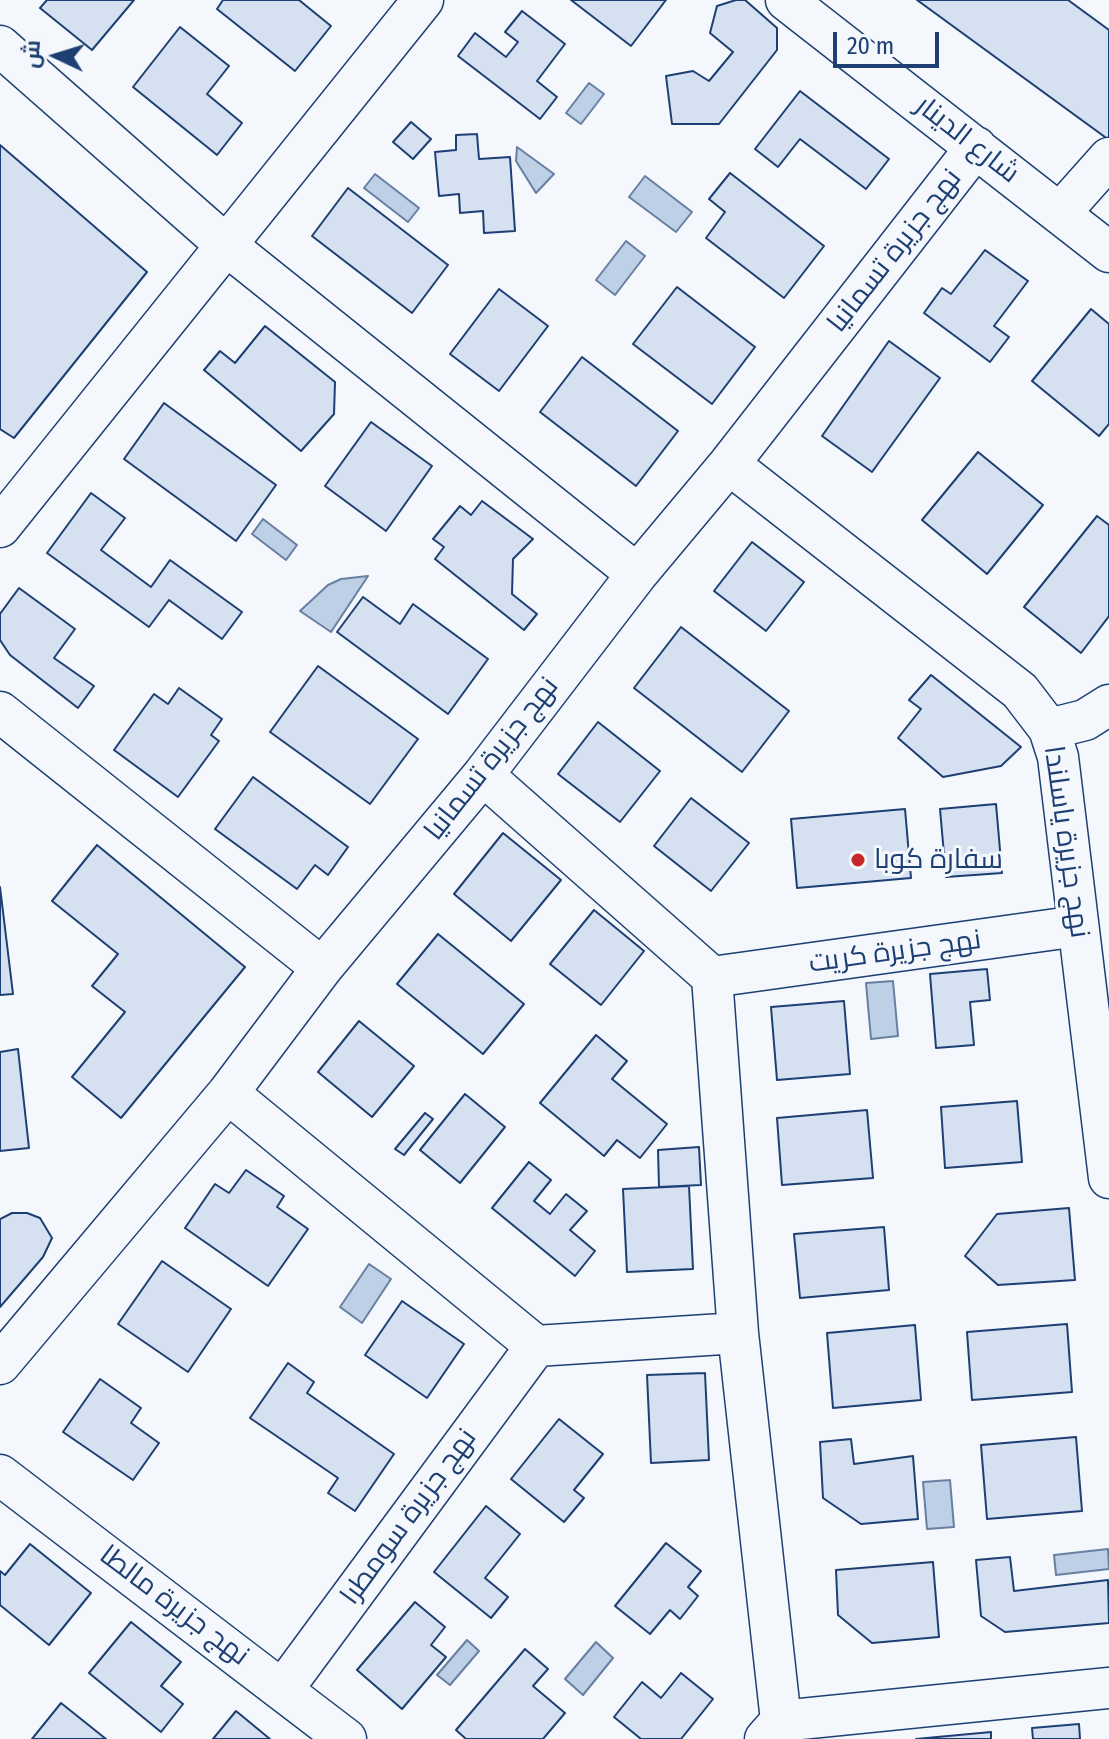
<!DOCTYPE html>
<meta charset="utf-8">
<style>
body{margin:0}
#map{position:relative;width:1109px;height:1739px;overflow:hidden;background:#f4f7fb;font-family:"Fira Sans Condensed",Cairo,sans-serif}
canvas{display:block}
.north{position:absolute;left:16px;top:16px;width:80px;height:80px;-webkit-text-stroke:6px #f4f7fb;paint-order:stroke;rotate:274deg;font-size:22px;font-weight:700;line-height:32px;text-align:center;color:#1d3f73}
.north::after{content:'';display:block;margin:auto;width:28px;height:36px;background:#1d3f73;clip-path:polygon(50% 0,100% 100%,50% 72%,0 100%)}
.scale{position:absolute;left:833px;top:32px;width:106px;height:36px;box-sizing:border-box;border:4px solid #1d3f73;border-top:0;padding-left:10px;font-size:24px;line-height:28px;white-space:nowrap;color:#1d3f73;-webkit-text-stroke:6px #f4f7fb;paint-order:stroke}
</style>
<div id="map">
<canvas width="1109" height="1739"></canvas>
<div class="north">ش</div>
<div class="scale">20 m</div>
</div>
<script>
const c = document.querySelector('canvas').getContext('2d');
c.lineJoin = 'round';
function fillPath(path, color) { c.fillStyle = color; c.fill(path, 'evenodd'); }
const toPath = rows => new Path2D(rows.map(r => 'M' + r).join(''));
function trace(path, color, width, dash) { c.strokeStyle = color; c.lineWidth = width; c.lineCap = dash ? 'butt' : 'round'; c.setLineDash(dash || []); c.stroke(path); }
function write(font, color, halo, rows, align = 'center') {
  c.font = font + ' "Fira Sans Condensed",Cairo,sans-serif'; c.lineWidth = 6; c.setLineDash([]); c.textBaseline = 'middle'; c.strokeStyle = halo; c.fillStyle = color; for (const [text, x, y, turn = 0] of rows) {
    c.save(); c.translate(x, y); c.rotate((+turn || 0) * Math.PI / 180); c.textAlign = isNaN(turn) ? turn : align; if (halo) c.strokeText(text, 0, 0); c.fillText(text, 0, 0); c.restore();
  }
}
const water = toPath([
 [589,83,604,94,581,124,566,113,589,83],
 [517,147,554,174,536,193,516,161,517,147],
 [375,174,419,208,408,222,364,188,375,174],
 [645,176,692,212,676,232,629,197,645,176],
 [626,241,645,256,615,295,596,280,626,241],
 [263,519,297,545,286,560,252,534,263,519],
 [368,576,331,632,300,611,328,585,341,579,368,576],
 [893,981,898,1036,871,1039,866,983,893,981],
 [369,1264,391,1279,362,1323,340,1307,369,1264],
 [950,1480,954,1527,927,1529,923,1482,950,1480],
 [1108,1549,1109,1569,1056,1575,1054,1555,1108,1549],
 [467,1640,479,1651,450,1685,437,1675,467,1640],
 [596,1642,613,1658,583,1695,565,1679,596,1642]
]);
fillPath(water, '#bed0e5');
trace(water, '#687fa3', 2);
const building = toPath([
 [47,0,134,0,92,50,40,8,47,0],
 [223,0,299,0,331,26,295,71,217,9,223,0],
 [571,0,666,0,631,46,571,0],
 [736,0,745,0,777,28,777,50,719,124,672,124,666,76,693,71,709,81,733,52,710,33,717,6,736,0],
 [917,0,1068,0,1109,30,1109,140,917,0],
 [522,11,565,44,537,81,557,97,540,119,458,56,475,33,506,57,518,42,505,32,522,11],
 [180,27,229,66,207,94,242,123,217,155,133,87,180,27],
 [800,91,889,159,866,189,800,139,778,167,755,149,800,91],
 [411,122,431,139,413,159,393,142,411,122],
 [477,134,479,159,510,157,515,231,484,233,483,211,460,213,459,194,439,196,435,152,456,150,456,135,477,134],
 [0,145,147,272,14,438,0,429,0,145],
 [730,173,824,246,784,298,706,238,725,212,709,199,730,173],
 [348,188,448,265,412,313,312,236,348,188],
 [985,250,1028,281,994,326,1009,337,990,362,924,313,942,288,951,294,985,250],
 [677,287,755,347,712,404,633,344,677,287],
 [499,289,548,326,499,391,450,354,499,289],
 [1091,309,1109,324,1109,424,1099,436,1032,381,1091,309],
 [265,326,335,382,334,414,301,451,204,370,220,351,235,363,265,326],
 [889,341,940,378,872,472,822,436,889,341],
 [582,357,678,431,636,486,540,412,582,357],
 [164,403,276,485,236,541,124,459,164,403],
 [371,422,432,466,386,531,325,486,371,422],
 [978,452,1043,505,987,574,922,520,978,452],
 [91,493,125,518,101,550,151,587,170,560,242,612,222,639,169,600,149,627,47,553,91,493],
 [482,501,533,539,513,559,512,594,537,614,524,630,435,559,444,547,433,539,460,506,471,515,482,501],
 [1097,516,1109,525,1109,616,1081,653,1024,607,1097,516],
 [752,542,804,582,766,631,714,591,752,542],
 [19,588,75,629,54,658,94,686,78,708,10,655,0,640,0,614,19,588],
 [363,597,400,624,413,604,488,659,448,714,337,632,363,597],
 [681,627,789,711,742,772,634,688,681,627],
 [318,666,418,739,370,804,270,732,318,666],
 [931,675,1021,747,1001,766,943,777,898,738,921,709,909,700,931,675],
 [179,688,222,719,211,735,219,741,178,797,114,750,154,694,168,704,179,688],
 [598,722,660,771,620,822,558,774,598,722],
 [253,777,348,847,328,875,315,865,297,889,215,829,253,777],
 [691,798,749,843,711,891,654,846,691,798],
 [996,804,1002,873,946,877,940,809,996,804],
 [905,809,911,878,797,888,791,819,905,809],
 [503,833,561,880,511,941,454,894,503,833],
 [97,845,245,967,121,1118,72,1077,125,1012,92,986,118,954,52,901,97,845],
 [0,887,13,994,0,995,0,887],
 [594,910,644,951,601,1005,550,964,594,910],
 [438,934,524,1004,483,1054,397,984,438,934],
 [987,969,990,1000,970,1002,974,1045,936,1048,930,974,987,969],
 [844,1001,850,1074,777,1080,771,1007,844,1001],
 [359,1021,414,1066,372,1117,318,1072,359,1021],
 [596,1035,627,1061,612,1079,667,1124,640,1158,617,1140,604,1156,540,1103,596,1035],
 [18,1049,29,1148,0,1151,0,1052,18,1049],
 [465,1094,505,1127,460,1183,420,1150,465,1094],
 [1017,1101,1022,1162,945,1168,941,1107,1017,1101],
 [867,1110,873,1178,782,1185,777,1118,867,1110],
 [425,1113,433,1119,404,1155,395,1149,425,1113],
 [699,1147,701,1185,659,1187,658,1150,699,1147],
 [529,1162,551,1180,534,1201,550,1214,566,1194,587,1211,570,1230,595,1251,575,1276,492,1208,529,1162],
 [246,1170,284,1196,277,1207,308,1229,268,1286,185,1228,215,1184,229,1193,246,1170],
 [689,1186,693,1269,627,1272,623,1189,689,1186],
 [1069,1208,1075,1280,998,1285,965,1256,997,1214,1069,1208],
 [12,1213,27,1213,40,1218,52,1238,43,1257,0,1307,0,1219,12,1213],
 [884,1227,889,1290,800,1298,794,1234,884,1227],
 [162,1261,231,1309,188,1372,118,1324,162,1261],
 [402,1301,464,1344,427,1398,365,1355,402,1301],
 [1067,1324,1072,1392,972,1400,967,1332,1067,1324],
 [915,1325,921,1400,833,1408,827,1333,915,1325],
 [288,1363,314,1382,307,1393,394,1454,355,1511,328,1493,338,1478,250,1418,288,1363],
 [705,1373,709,1460,651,1463,647,1375,705,1373],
 [100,1379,141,1408,131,1423,159,1443,133,1480,63,1432,100,1379],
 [559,1419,603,1454,574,1490,584,1498,564,1522,511,1479,559,1419],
 [1076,1437,1082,1511,987,1519,981,1445,1076,1437],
 [851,1439,854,1464,913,1456,918,1519,861,1524,823,1498,820,1442,851,1439],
 [486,1506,520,1534,485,1578,508,1597,491,1618,434,1572,486,1506],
 [666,1543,701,1571,688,1587,698,1596,680,1619,670,1610,650,1634,615,1606,666,1543],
 [30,1544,91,1593,49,1645,0,1605,0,1571,5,1575,30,1544],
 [1010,1557,1014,1591,1108,1580,1109,1623,1005,1632,981,1616,976,1560,1010,1557],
 [933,1562,939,1637,872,1643,838,1615,836,1570,933,1562],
 [415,1602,445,1627,431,1645,446,1657,402,1709,357,1670,415,1602],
 [131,1622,181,1662,161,1686,183,1704,161,1732,89,1673,131,1622],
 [525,1649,548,1669,533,1686,565,1713,543,1739,466,1739,456,1730,525,1649],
 [681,1673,713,1699,681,1739,641,1739,614,1717,642,1682,661,1698,681,1673],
 [61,1703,106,1739,32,1739,61,1703],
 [236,1711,270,1739,213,1739,236,1711],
 [1079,1724,1080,1739,1033,1739,1032,1728,1079,1724],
 [991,1732,991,1739,916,1739,991,1732]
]);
fillPath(building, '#d5e0f0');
trace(building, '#1d3f73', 2);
const minor = toPath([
 [786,0,1109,252],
 [0,46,226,245,637,574],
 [1061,212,1109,158],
 [729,464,1020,691,1049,729,1058,757,1109,1178],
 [0,527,423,0],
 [0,712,322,968],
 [1049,729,1085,720,1109,705],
 [483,775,712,977,738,1333,781,1721,765,1739],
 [712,977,1078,926],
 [228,1093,536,1346,283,1689],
 [536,1346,738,1333],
 [0,1364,228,1093,322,968,483,775,637,574,729,464,976,147],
 [0,1475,346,1739],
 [781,1721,1109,1688]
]);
trace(minor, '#1d3f73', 43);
trace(minor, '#f4f7fb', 40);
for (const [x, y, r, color] of [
 [858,860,8,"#c62828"]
]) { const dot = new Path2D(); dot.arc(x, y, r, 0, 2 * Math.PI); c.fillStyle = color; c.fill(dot); trace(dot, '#f4f7fb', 3); }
write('28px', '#1d3f73', '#f4f7fb', [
 ["شارع الدينار",967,140,38],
 ["نهج جزيرة تسمانيا",895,251,-52],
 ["نهج جزيرة تسمانيا",492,759,-52],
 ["نهج جزيرة ياسلندا",1066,842,82],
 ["نهج جزيرة كريت",895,952,-8],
 ["نهج جزيرة سومطرا",409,1517,-54],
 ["نهج جزيرة مالطا",174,1606,37]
]);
write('28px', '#1d3f73', '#f4f7fb', [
 ["سفارة كوبا",874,860]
], 'left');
</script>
